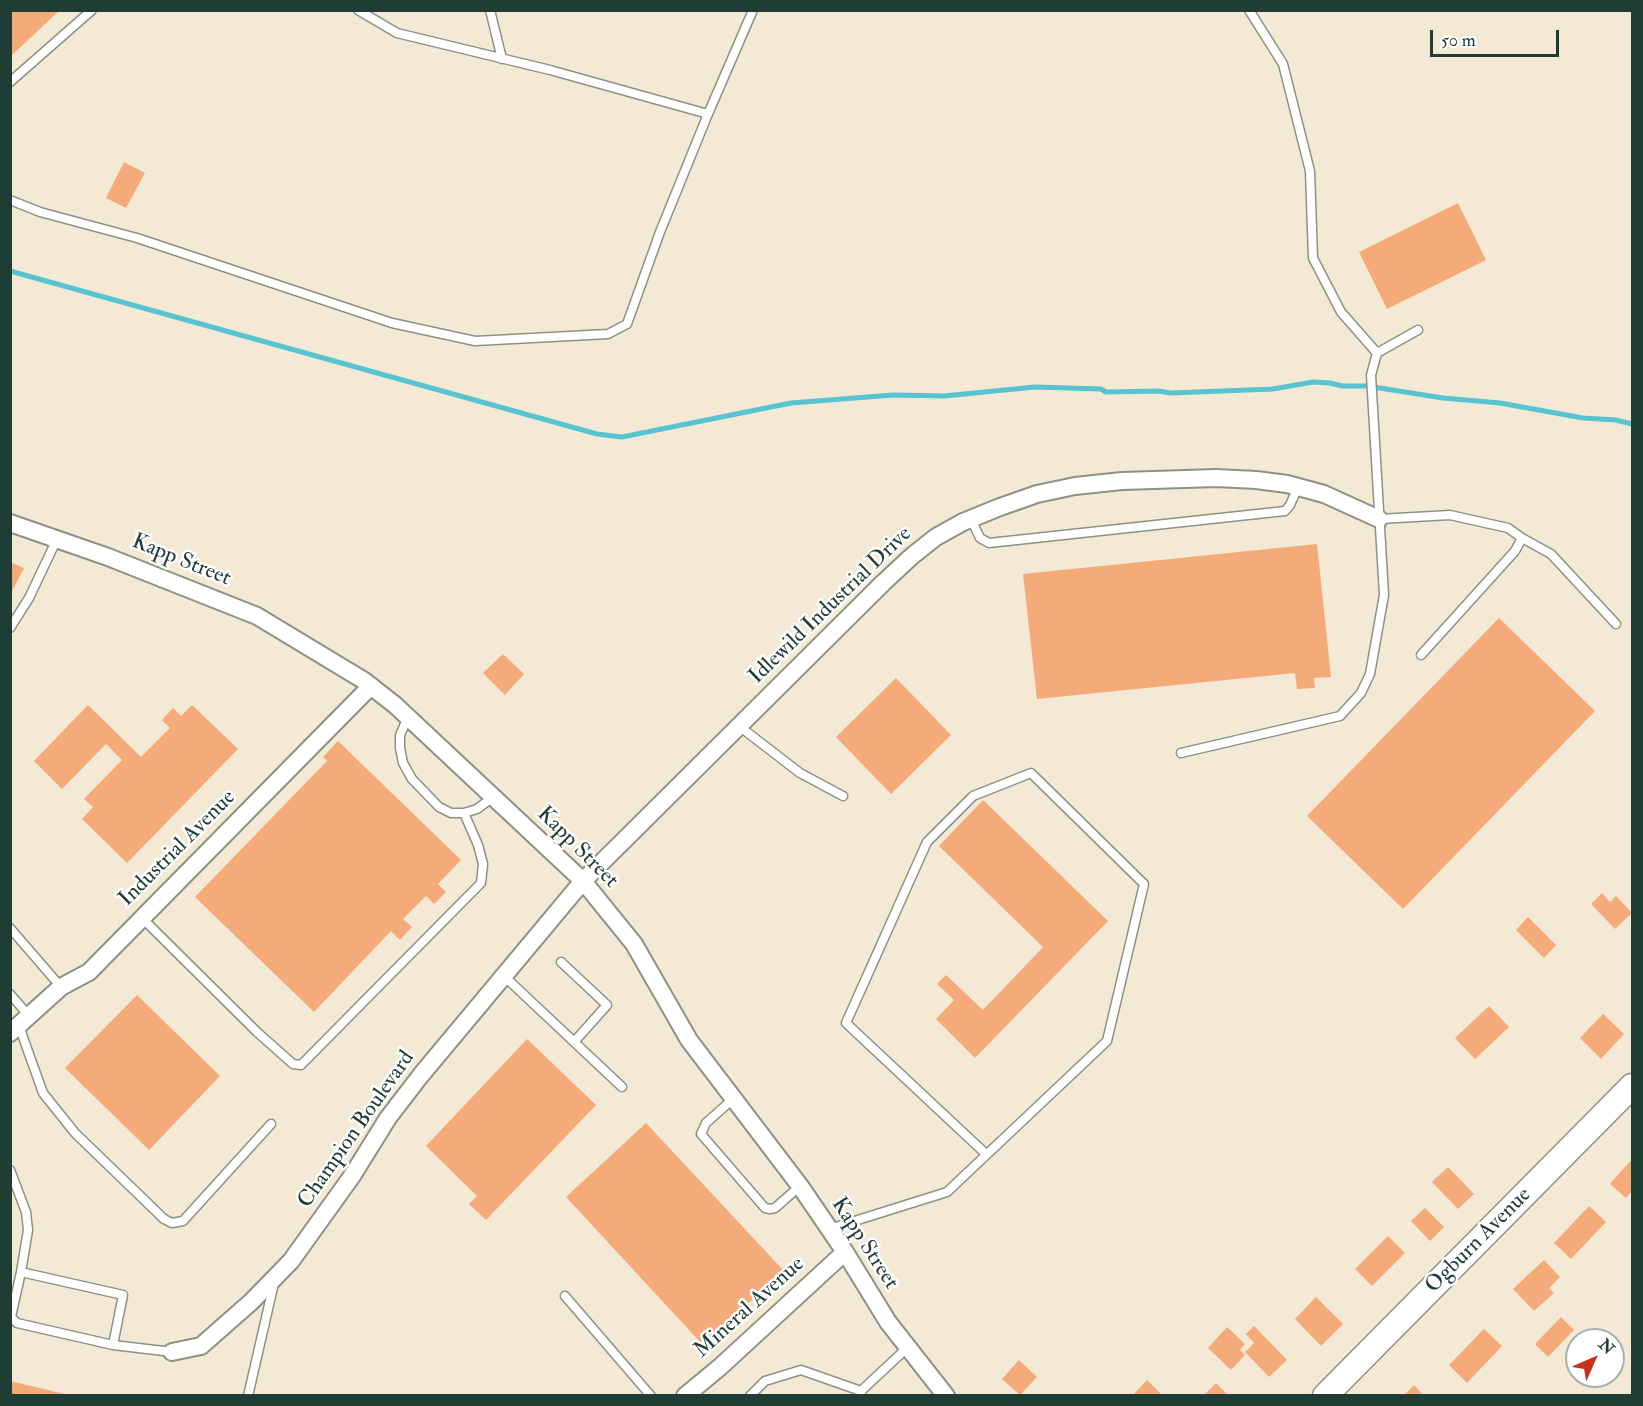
<!DOCTYPE html>
<style>
body{margin:0}
#map{position:relative;width:1643px;height:1406px;overflow:hidden;background:#f4e9d4;font-family:"IM FELL Double Pica",serif}
canvas{display:block}
.frame{position:absolute;inset:0;border:12px solid #1f3d34;pointer-events:none}
.north{position:absolute;left:1565px;top:1328px;width:60px;height:60px;box-sizing:border-box;background:#fff;border:2px solid #a5b1ae;border-radius:50%;rotate:45deg;font-size:16px;font-weight:700;line-height:24px;text-align:center;color:#1f3d34}
.north::after{content:'';display:block;margin:auto;width:21px;height:27px;background:#c8321e;clip-path:polygon(50% 0,100% 100%,50% 72%,0 100%)}
.scale{position:absolute;left:1430px;top:30px;width:129px;height:27px;box-sizing:border-box;border:3px solid #1f3d34;border-top:0;padding-left:8px;font-size:18px;line-height:21px;white-space:nowrap;color:#1f3d34;-webkit-text-stroke:4px #fff;paint-order:stroke}
</style>
<div id="map">
<canvas width="1643" height="1406"></canvas>
<div class="frame"></div>
<div class="north">N</div>
<div class="scale">50 m</div>
</div>
<script>
const c = document.querySelector('canvas').getContext('2d');
c.lineJoin = 'round';
const toPath = rows => new Path2D(rows.map(r => 'M' + r).join(''));
function trace(path, color, width, dash) { c.strokeStyle = color; c.lineWidth = width; c.lineCap = dash ? 'butt' : 'round'; c.setLineDash(dash || []); c.stroke(path); }
function fillPath(path, color) { c.fillStyle = color; c.fill(path, 'evenodd'); }
function write(font, color, halo, rows, align = 'center') {
  c.font = font + ' "IM FELL Double Pica",serif'; c.lineWidth = 5; c.setLineDash([]); c.textBaseline = 'middle'; c.strokeStyle = halo; c.fillStyle = color; for (const [text, x, y, turn = 0] of rows) {
    c.save(); c.translate(x, y); c.rotate((+turn || 0) * Math.PI / 180); c.textAlign = isNaN(turn) ? turn : align; if (halo) c.strokeText(text, 0, 0); c.fillText(text, 0, 0); c.restore();
  }
}
trace(toPath([
 [10,271,597,434,622,437,791,403,893,395,944,396,1035,387,1101,389,1106,392,1158,391,1171,393,1273,389,1313,382,1330,383,1342,386,1367,386,1443,398,1500,403,1583,418,1616,420,1632,424]
]), '#58c3d1', 5);
fillPath(toPath([
 [10,10,60,10,10,57],
 [124,162,145,173,126,208,106,198],
 [1458,203,1486,260,1387,309,1359,252],
 [1317,544,1331,677,1314,678,1315,688,1297,689,1295,673,1037,699,1023,574],
 [10,562,24,568,10,595],
 [1499,618,1595,711,1403,909,1307,816],
 [503,654,524,674,505,695,483,673],
 [896,678,951,735,891,794,836,737],
 [88,705,141,757,170,728,162,720,173,708,181,716,192,705,238,749,127,863,82,819,93,807,84,799,122,760,106,744,62,789,34,761],
 [338,741,461,860,438,884,446,892,434,904,426,896,403,919,412,927,400,940,391,931,314,1012,195,897,327,761,323,757],
 [983,800,1108,921,975,1058,936,1019,954,1000,937,984,946,975,983,1010,1043,947,939,846],
 [1602,893,1610,902,1616,896,1632,913,1615,929,1591,904],
 [1528,917,1556,945,1544,958,1516,930],
 [137,995,220,1076,149,1150,65,1068],
 [1489,1006,1509,1027,1475,1059,1455,1038],
 [1603,1014,1624,1034,1601,1059,1580,1038],
 [527,1039,596,1105,486,1220,469,1204,477,1196,426,1146],
 [646,1123,784,1271,703,1345,566,1197],
 [1632,1159,1632,1191,1626,1198,1610,1184],
 [1448,1167,1474,1194,1458,1209,1432,1182],
 [1589,1206,1606,1222,1571,1259,1554,1243],
 [1425,1208,1444,1227,1430,1241,1411,1221],
 [1388,1236,1405,1253,1372,1286,1355,1269],
 [1544,1260,1560,1277,1549,1288,1554,1293,1534,1311,1513,1289],
 [1316,1297,1343,1324,1321,1346,1295,1319],
 [1561,1317,1574,1330,1548,1357,1535,1344],
 [1254,1326,1287,1360,1269,1377,1245,1352,1254,1343,1246,1334],
 [1227,1327,1245,1344,1240,1350,1245,1355,1231,1370,1208,1348],
 [1484,1329,1502,1346,1467,1383,1449,1365],
 [1019,1360,1037,1377,1020,1395,1002,1379],
 [1147,1380,1163,1396,1132,1396],
 [10,1381,69,1395,69,1396,10,1396],
 [1216,1383,1229,1396,1203,1396],
 [1414,1385,1424,1396,1403,1396]
]), '#f5aa7a');
const lane = toPath([
 [490,10,502,59],
 [1249,10,1283,64,1310,171,1313,258,1341,312,1377,353],
 [10,82,92,10],
 [708,114,753,10],
 [10,200,40,212,137,238,392,323,475,341,608,334,627,324,660,232,708,114,550,70,397,33,358,10],
 [971,519,980,538,989,543,1285,511,1290,505,1298,487],
 [1379,519,1450,515,1508,528,1522,538,1515,551,1421,655],
 [1522,538,1551,554,1616,624],
 [10,628,29,598,57,539],
 [408,717,400,735,400,748,403,763,412,779,439,807,451,813,464,813,477,809,493,797],
 [739,726,800,773,843,796],
 [1181,753,1340,716,1361,693,1370,674,1384,595,1371,375,1377,353,1418,330],
 [142,918,257,1032,293,1064,301,1065,481,883,483,864,478,845,464,813],
 [10,928,61,987],
 [561,962,607,1005,574,1042],
 [504,976,622,1087],
 [10,994,29,1016],
 [19,1026,43,1093,75,1133,164,1219,172,1223,183,1221,271,1124],
 [733,1099,706,1123,701,1134,765,1208,770,1209,775,1208,800,1186],
 [10,1170,26,1212,28,1230,21,1272],
 [829,1229,947,1192,1107,1041,1144,884,1031,773,973,796,927,842,846,1023,986,1154],
 [565,1296,651,1396],
 [113,1345,123,1295,21,1272,11,1317,17,1323,113,1345,172,1352],
 [861,1395,861,1391,908,1347],
 [248,1396,274,1283],
 [750,1396,765,1381,801,1370,861,1391]
]);
const street = toPath([
 [10,523,108,557,257,616,363,680,395,705,583,881,634,944,689,1040,800,1186,845,1252,888,1322,946,1396],
 [10,1033,61,987,89,972,371,686],
 [172,1352,201,1346,251,1302,291,1261,352,1176,388,1118,421,1075,583,881,883,583,912,556,936,537,963,522,1000,507,1037,494,1075,486,1122,481,1216,478,1256,480,1287,484,1324,494,1379,519],
 [685,1396,720,1367,845,1252]
]);
const secondary = toPath([
 [1325,1396,1632,1086]
]);
trace(lane, '#8a9384', 11);
trace(street, '#8a9384', 20);
trace(secondary, '#8a9384', 27);
trace(lane, '#fff', 8);
trace(street, '#fff', 16);
trace(secondary, '#fff', 24);
write('22px', '#1f3d34', '#fff', [
 ["Kapp Street",181,561,22],
 ["Idlewild Industrial Drive",831,606,-44],
 ["Kapp Street",577,848,45],
 ["Industrial Avenue",178,849,-45],
 ["Champion Boulevard",357,1130,-55],
 ["Ogburn Avenue",1479,1241,-45],
 ["Kapp Street",864,1244,57],
 ["Mineral Avenue",750,1308,-42]
]);
</script>
